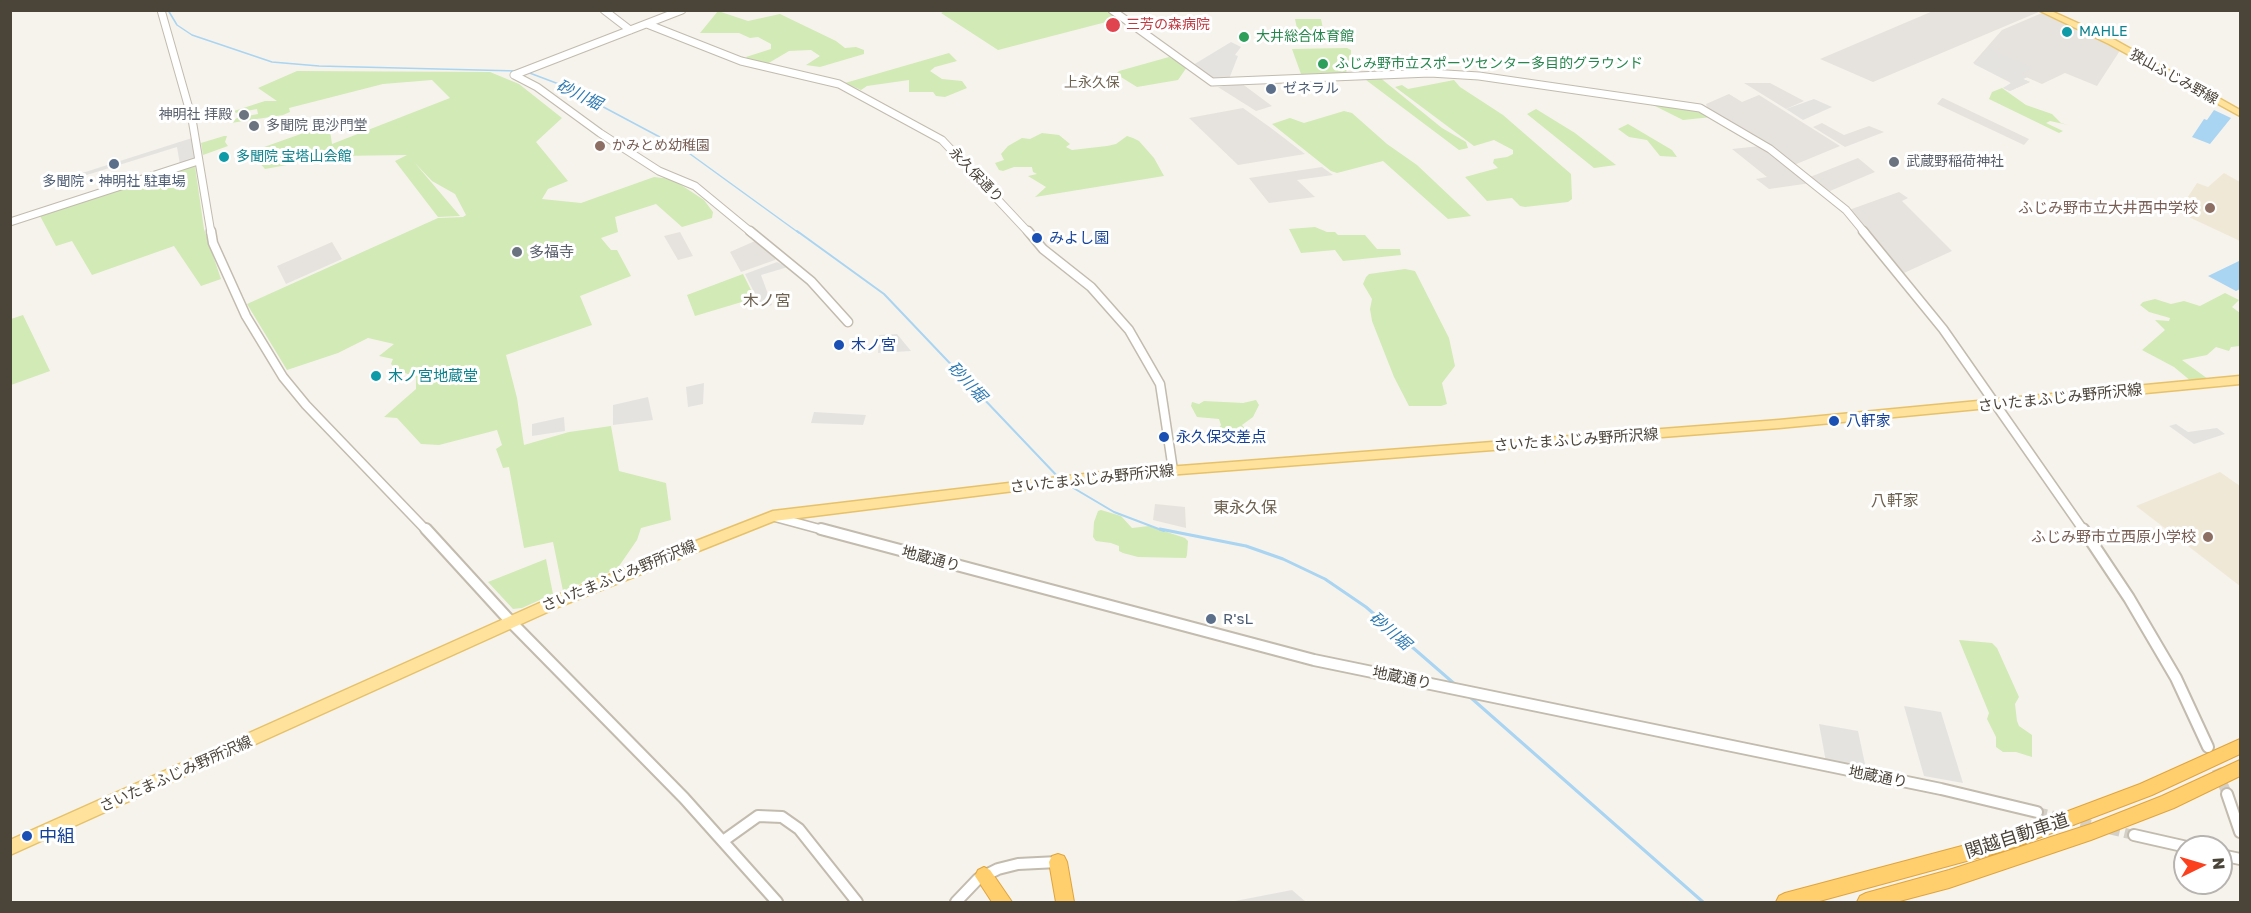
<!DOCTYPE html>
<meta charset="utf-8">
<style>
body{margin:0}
#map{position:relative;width:2251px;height:913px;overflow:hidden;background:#f6f3ec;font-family:"Golos Text",sans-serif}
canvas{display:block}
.frame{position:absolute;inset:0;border:12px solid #4b4439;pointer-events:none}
.north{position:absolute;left:2173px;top:835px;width:60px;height:60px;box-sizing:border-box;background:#fff;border:2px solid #b7b4b0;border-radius:50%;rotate:85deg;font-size:16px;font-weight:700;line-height:24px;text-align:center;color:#4b4439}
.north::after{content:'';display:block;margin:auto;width:21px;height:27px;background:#fc3f1d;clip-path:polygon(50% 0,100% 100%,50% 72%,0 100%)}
</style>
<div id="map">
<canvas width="2251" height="913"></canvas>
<div class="frame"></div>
<div class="north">N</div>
</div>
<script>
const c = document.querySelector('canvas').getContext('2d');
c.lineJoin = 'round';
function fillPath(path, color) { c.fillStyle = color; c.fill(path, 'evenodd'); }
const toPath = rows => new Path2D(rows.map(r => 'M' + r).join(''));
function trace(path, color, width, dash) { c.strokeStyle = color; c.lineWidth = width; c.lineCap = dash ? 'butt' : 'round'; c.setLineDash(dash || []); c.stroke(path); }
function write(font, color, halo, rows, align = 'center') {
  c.font = font + ' "Golos Text","Noto Sans JP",sans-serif'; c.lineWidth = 6; c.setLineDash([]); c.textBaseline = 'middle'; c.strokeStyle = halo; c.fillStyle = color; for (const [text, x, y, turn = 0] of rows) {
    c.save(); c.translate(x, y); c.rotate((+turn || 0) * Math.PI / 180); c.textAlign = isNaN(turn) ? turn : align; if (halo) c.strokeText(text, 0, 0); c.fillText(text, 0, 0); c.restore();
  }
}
fillPath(toPath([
 [1933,11,2041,11,1873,82,1820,59],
 [2042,13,2121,49,2097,86,2065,73,2042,84,2026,77,2023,79,2030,82,2010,91,2003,88,2011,84,2009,81,1973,63,2002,30],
 [1241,83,1272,106,1256,111,1218,87],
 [1744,83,1770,83,1804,101,1786,109],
 [1729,94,1742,102,1759,95,1840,146,1794,165,1708,110,1706,104],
 [1942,98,1943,98,2029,139,2024,145,1937,104],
 [1243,108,1271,128,1305,154,1238,165,1189,118],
 [1822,123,1844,135,1869,126,1884,132,1845,147,1813,127],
 [1760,146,1798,174,1811,183,1769,189,1756,179,1767,177,1732,149],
 [1858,158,1875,172,1830,191,1810,177],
 [1322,167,1333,175,1297,180,1315,197,1269,203,1249,178],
 [1899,192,1908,198,1902,201,1952,251,1904,273,1849,210],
 [680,232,693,256,678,260,664,236],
 [755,241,776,258,775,260,741,272,730,252],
 [332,242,342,259,286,284,277,266],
 [1155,504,1185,507,1186,528,1153,520]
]), '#e6e2dd');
fillPath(toPath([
 [2224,173,2240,182,2240,241,2178,212,2197,183,2208,187],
 [2220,472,2240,486,2240,586,2136,506]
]), '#efe8d6');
fillPath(toPath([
 [947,10,1110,10,1116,17,1114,20,998,50,941,13],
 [718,11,748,21,780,14,836,41,845,48,856,47,864,50,864,54,820,67,806,65,820,56,811,50,789,51,767,64,748,60,746,57,771,49,771,44,758,37,750,38,739,33,700,33],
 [1295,19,1321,19,1326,43,1300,43],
 [1347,48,1351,50,1351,55,1346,73,1301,74,1292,49],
 [949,53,957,61,935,67,930,71,942,79,962,81,967,88,945,97,936,96,933,92,909,92,909,80,867,86,861,90,845,83],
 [1169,57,1187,67,1178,80,1137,87,1116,74,1119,71],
 [297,71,490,72,519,84,562,118,536,142,568,181,548,189,542,199,581,203,654,177,672,179,704,200,713,212,712,218,682,227,656,204,615,217,618,232,601,238,611,250,617,250,631,276,580,296,592,325,506,355,517,398,524,445,569,432,611,426,619,471,666,483,671,520,641,528,637,540,617,569,563,591,553,542,524,548,509,467,503,468,496,449,502,445,497,430,439,445,421,444,397,418,384,417,416,389,416,378,395,368,391,364,393,359,379,356,394,344,368,338,338,353,287,370,247,304,438,218,463,217,466,215,455,194,432,181,414,162,460,216,438,217,395,161,407,155,336,156,265,169,250,152,329,124,332,144,450,98,432,80,383,84,289,108,290,112,283,115,231,123,237,118,258,114,257,109,236,113,234,111,265,101,277,101,258,88],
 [1378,76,1442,128,1466,142,1468,148,1459,150,1362,77],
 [1454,80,1460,87,1503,115,1571,174,1572,199,1568,202,1525,207,1520,206,1512,198,1487,201,1465,177,1498,168,1493,163,1494,159,1507,157,1513,154,1513,150,1494,140,1474,146,1395,87,1402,85,1408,89],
 [2002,88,2026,105,2052,114,2061,123,2068,125,2050,121,2046,123,2063,131,2059,133,1989,99,1992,92],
 [1655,104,1696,108,1712,117,1683,120,1653,105],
 [1536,109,1575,133,1616,165,1594,168,1527,114],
 [1344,111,1352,113,1387,144,1417,165,1471,216,1448,219,1383,161,1337,173,1331,171,1272,124,1290,118,1304,123],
 [1628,124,1672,150,1677,157,1660,156,1647,140,1629,137,1618,129],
 [1042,133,1059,135,1070,144,1066,147,1072,150,1107,146,1116,144,1127,136,1133,138,1139,141,1154,158,1164,176,1035,197,1046,187,1028,176,1037,174,1033,172,1032,167,1014,167,1003,171,999,170,995,163,1004,160,1001,154,1008,146,1022,138,1030,139],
 [224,136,227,136,225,142,228,146,203,155,201,143],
 [195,166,204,229,221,279,201,286,174,246,92,275,72,241,56,246,39,214],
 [1315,227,1327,232,1335,232,1338,235,1365,235,1377,249,1400,249,1401,255,1343,261,1335,250,1301,253,1289,229],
 [1405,269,1415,271,1449,338,1455,366,1442,383,1447,404,1441,406,1409,406,1394,377,1372,321,1370,309,1372,299,1363,284,1366,277,1369,274],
 [743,274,755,298,695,316,687,295],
 [2225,293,2239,300,2232,307,2240,313,2240,346,2231,347,2229,351,2216,347,2207,355,2182,360,2208,379,2192,382,2174,367,2142,350,2165,330,2155,320,2169,321,2170,318,2149,312,2140,305,2143,302,2155,299,2171,304,2184,301,2200,306],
 [23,315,50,371,11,385,11,319],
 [1256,400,1259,405,1253,417,1242,425,1247,431,1245,439,1218,438,1215,434,1221,425,1219,419,1197,417,1191,406,1192,402,1199,404,1204,401,1243,403],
 [1101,510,1121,516,1132,528,1149,526,1185,538,1188,541,1187,555,1186,558,1138,557,1123,553,1119,551,1119,546,1111,543,1096,541,1093,537,1094,522,1098,511],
 [546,559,553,594,522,608,513,609,488,582],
 [1959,640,1992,643,1997,648,2019,697,2015,704,2017,721,2019,726,2032,735,2032,757,2016,752,2003,752,1996,747,1996,737,1987,719,1989,713]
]), '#d2eab5');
fillPath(toPath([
 [1231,42,1241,47,1235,55,1238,56,1229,79,1213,79,1193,65],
 [1988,48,2033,68,2022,74,2028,77,2023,79,2030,82,2010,91,2003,88,2011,83,1974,64],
 [1814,99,1832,107,1803,120,1786,109],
 [192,138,195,159,180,165,177,147,77,178,76,175],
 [777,262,788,267,761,275,772,305,762,308,745,274],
 [897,334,911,351,878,353,879,335],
 [704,383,703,404,688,407,686,387],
 [648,397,653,420,613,425,613,405],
 [814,412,866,415,863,425,811,423],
 [564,417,565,431,532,436,532,424],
 [2176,424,2188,432,2217,428,2225,434,2194,444,2169,426],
 [1904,706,1941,712,1963,783,1924,776],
 [1819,724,1858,731,1865,764,1862,770,1826,762],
 [1292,890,1306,902,1230,902]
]), '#e5e3e0');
fillPath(toPath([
 [2214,110,2231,118,2210,144,2192,137,2204,119,2207,120],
 [2239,261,2240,289,2236,291,2208,276]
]), '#a9d4f2');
trace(toPath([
 [168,10,177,25,192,35,272,62,319,66,518,71],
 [527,72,564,86,686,151,799,233]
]), '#a9d4f2', 1.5);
trace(toPath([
 [797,231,884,294,1060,479],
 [1065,483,1114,512,1164,531]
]), '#a9d4f2', 2);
trace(toPath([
 [1160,529,1246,546,1283,559,1325,579,1366,607,1457,686],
 [1470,697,1703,902]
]), '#a9d4f2', 3);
trace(toPath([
 [2211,755,2227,794],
 [2037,812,2134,835]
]), '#d4d0c8', 10, [10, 5]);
const minorFar2 = toPath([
 [161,10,192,119,211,233],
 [604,10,630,30],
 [1112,10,1212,82,1430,73,1479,76,1700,108,1770,149,1846,210,1865,233],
 [647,24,741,61,839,84,942,140,1029,233],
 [514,75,537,87,600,133,659,171,695,186,752,233],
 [514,75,682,10],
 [10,222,198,161]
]);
const minorFar1 = toPath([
 [211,231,213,243,246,316,283,377,306,405,427,531],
 [750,231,811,281,848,322],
 [1028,231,1043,249,1091,287,1129,330,1160,384,1173,470],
 [1863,231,1943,329,2084,531],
 [775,517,827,531]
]);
const minor = toPath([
 [426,529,511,622,684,798,777,902],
 [821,529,1314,660,1941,789,2037,812],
 [2083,529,2129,598,2176,678,2208,747],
 [2227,794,2240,832],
 [2134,835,2187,847],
 [723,841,758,816,782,817,799,829,857,902],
 [2221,855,2240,859],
 [956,902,978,879,998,869,1018,864,1058,862]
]);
const major = toPath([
 [2038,10,2049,10,2115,40,2240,110,2240,116,2109,44,2038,10],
 [2240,376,2240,384,1779,428,1102,480,774,521,563,605,10,855,10,840,553,597,773,511,1102,472,1779,420,2240,376]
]);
const highway = toPath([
 [2240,739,2240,754,2152,795,2007,850,1816,902,1776,902,1779,896,1785,893,2007,834,2140,784,2240,739],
 [2240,760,2240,776,2174,808,2091,840,1949,888,1896,902,1857,902,1860,896,1866,893,1949,870,2091,824,2162,796,2240,760],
 [1058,854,1064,856,1067,862,1074,902,1056,902,1049,862,1052,856,1058,854],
 [984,867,990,870,1012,902,992,902,975,876,978,870,984,867]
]);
trace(minorFar2, '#c2bbae', 9);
trace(minorFar1, '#c2bbae', 11);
trace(minor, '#c2bbae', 14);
trace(major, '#e6c16a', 3);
trace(highway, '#e0a43c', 2);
trace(minorFar2, '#fff', 7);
trace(minorFar1, '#fff', 8);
trace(minor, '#fff', 10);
fillPath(major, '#ffe39c');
fillPath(highway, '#ffcf6e');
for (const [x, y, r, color] of [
 [1113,25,8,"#e0444e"],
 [2067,32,6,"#0f9aa8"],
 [1244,37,6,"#2e9e5b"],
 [1323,64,6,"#2e9e5b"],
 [1271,89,6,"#5c6f8a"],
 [244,115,6,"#6b7280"],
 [254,126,6,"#6b7280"],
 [600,146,6,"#8d6e63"],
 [224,157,6,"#0f9aa8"],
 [1894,162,6,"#6b7280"],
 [114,164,6,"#5c6f8a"],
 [2210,208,6,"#8d6e63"],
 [1037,238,6,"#1a4fb4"],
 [517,252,6,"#6b7280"],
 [839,345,6,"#1a4fb4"],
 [376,376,6,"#0f9aa8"],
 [1834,421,6,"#1a4fb4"],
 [1164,437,6,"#1a4fb4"],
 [2208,537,6,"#8d6e63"],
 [1211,619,6,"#5c6f8a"],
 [27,836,6,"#1a4fb4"]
]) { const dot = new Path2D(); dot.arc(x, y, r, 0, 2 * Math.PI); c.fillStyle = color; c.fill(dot); trace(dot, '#fff', 2); }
write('14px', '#be3a42', '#fff', [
 ["三芳の森病院",1126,25]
], 'left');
write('14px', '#0d838f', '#fff', [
 ["MAHLE",2079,32],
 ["多聞院 宝塔山会館",236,157]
], 'left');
write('14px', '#27864d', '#fff', [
 ["大井総合体育館",1256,37],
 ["ふじみ野市⽴スポーツセンター多⽬的グラウンド",1335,64]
], 'left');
write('14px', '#4b4439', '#fff', [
 ["狭山ふじみ野線",2174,77,29],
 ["永久保通り",976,175,46]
]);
write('14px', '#6e6250', '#fff', [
 ["上永久保",1092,83]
]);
write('14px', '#4e5e75', '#fff', [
 ["ゼネラル",1283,89],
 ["多聞院・神明社 駐車場",114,182,"center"]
], 'left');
write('14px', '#5b616d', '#fff', [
 ["神明社 拝殿",232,115,"right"],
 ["多聞院 毘沙門堂",266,126],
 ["武蔵野稲荷神社",1906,162]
], 'left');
write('14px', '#785e54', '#fff', [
 ["かみとめ幼稚園",612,146]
], 'left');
write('15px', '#785e54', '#fff', [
 ["ふじみ野市立大井西中学校",2198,208],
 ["ふじみ野市立西原小学校",2196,537]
], 'right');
write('15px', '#164399', '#fff', [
 ["みよし園",1049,238],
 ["木ノ宮",851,345],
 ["八軒家",1846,421],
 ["永久保交差点",1176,437]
], 'left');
write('15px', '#5b616d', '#fff', [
 ["多福寺",529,252]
], 'left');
write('15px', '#0d838f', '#fff', [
 ["木ノ宮地蔵堂",388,376]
], 'left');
write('15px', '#4b4439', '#fff', [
 ["さいたまふじみ野所沢線",2060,398,-6],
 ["さいたまふじみ野所沢線",1576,440,-4],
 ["さいたまふじみ野所沢線",1092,479,-6],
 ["地蔵通り",931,559,15],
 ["さいたまふじみ野所沢線",619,576,-22],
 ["地蔵通り",1402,678,12],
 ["さいたまふじみ野所沢線",176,774,-24],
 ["地蔵通り",1878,777,11]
]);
write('15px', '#4e5e75', '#fff', [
 ["R'sL",1223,619]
], 'left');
write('italic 16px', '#2e7ab2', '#fff', [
 ["砂川堀",579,95,26],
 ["砂川堀",967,382,47],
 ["砂川堀",1390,631,41]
]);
write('16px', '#6e6250', '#fff', [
 ["木ノ宮",767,301],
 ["八軒家",1895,501],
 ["東永久保",1245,508]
]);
write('18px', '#164399', '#fff', [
 ["中組",39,836]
], 'left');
write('18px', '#4b4439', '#fff', [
 ["関越自動車道",2017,836,-18]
]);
</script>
